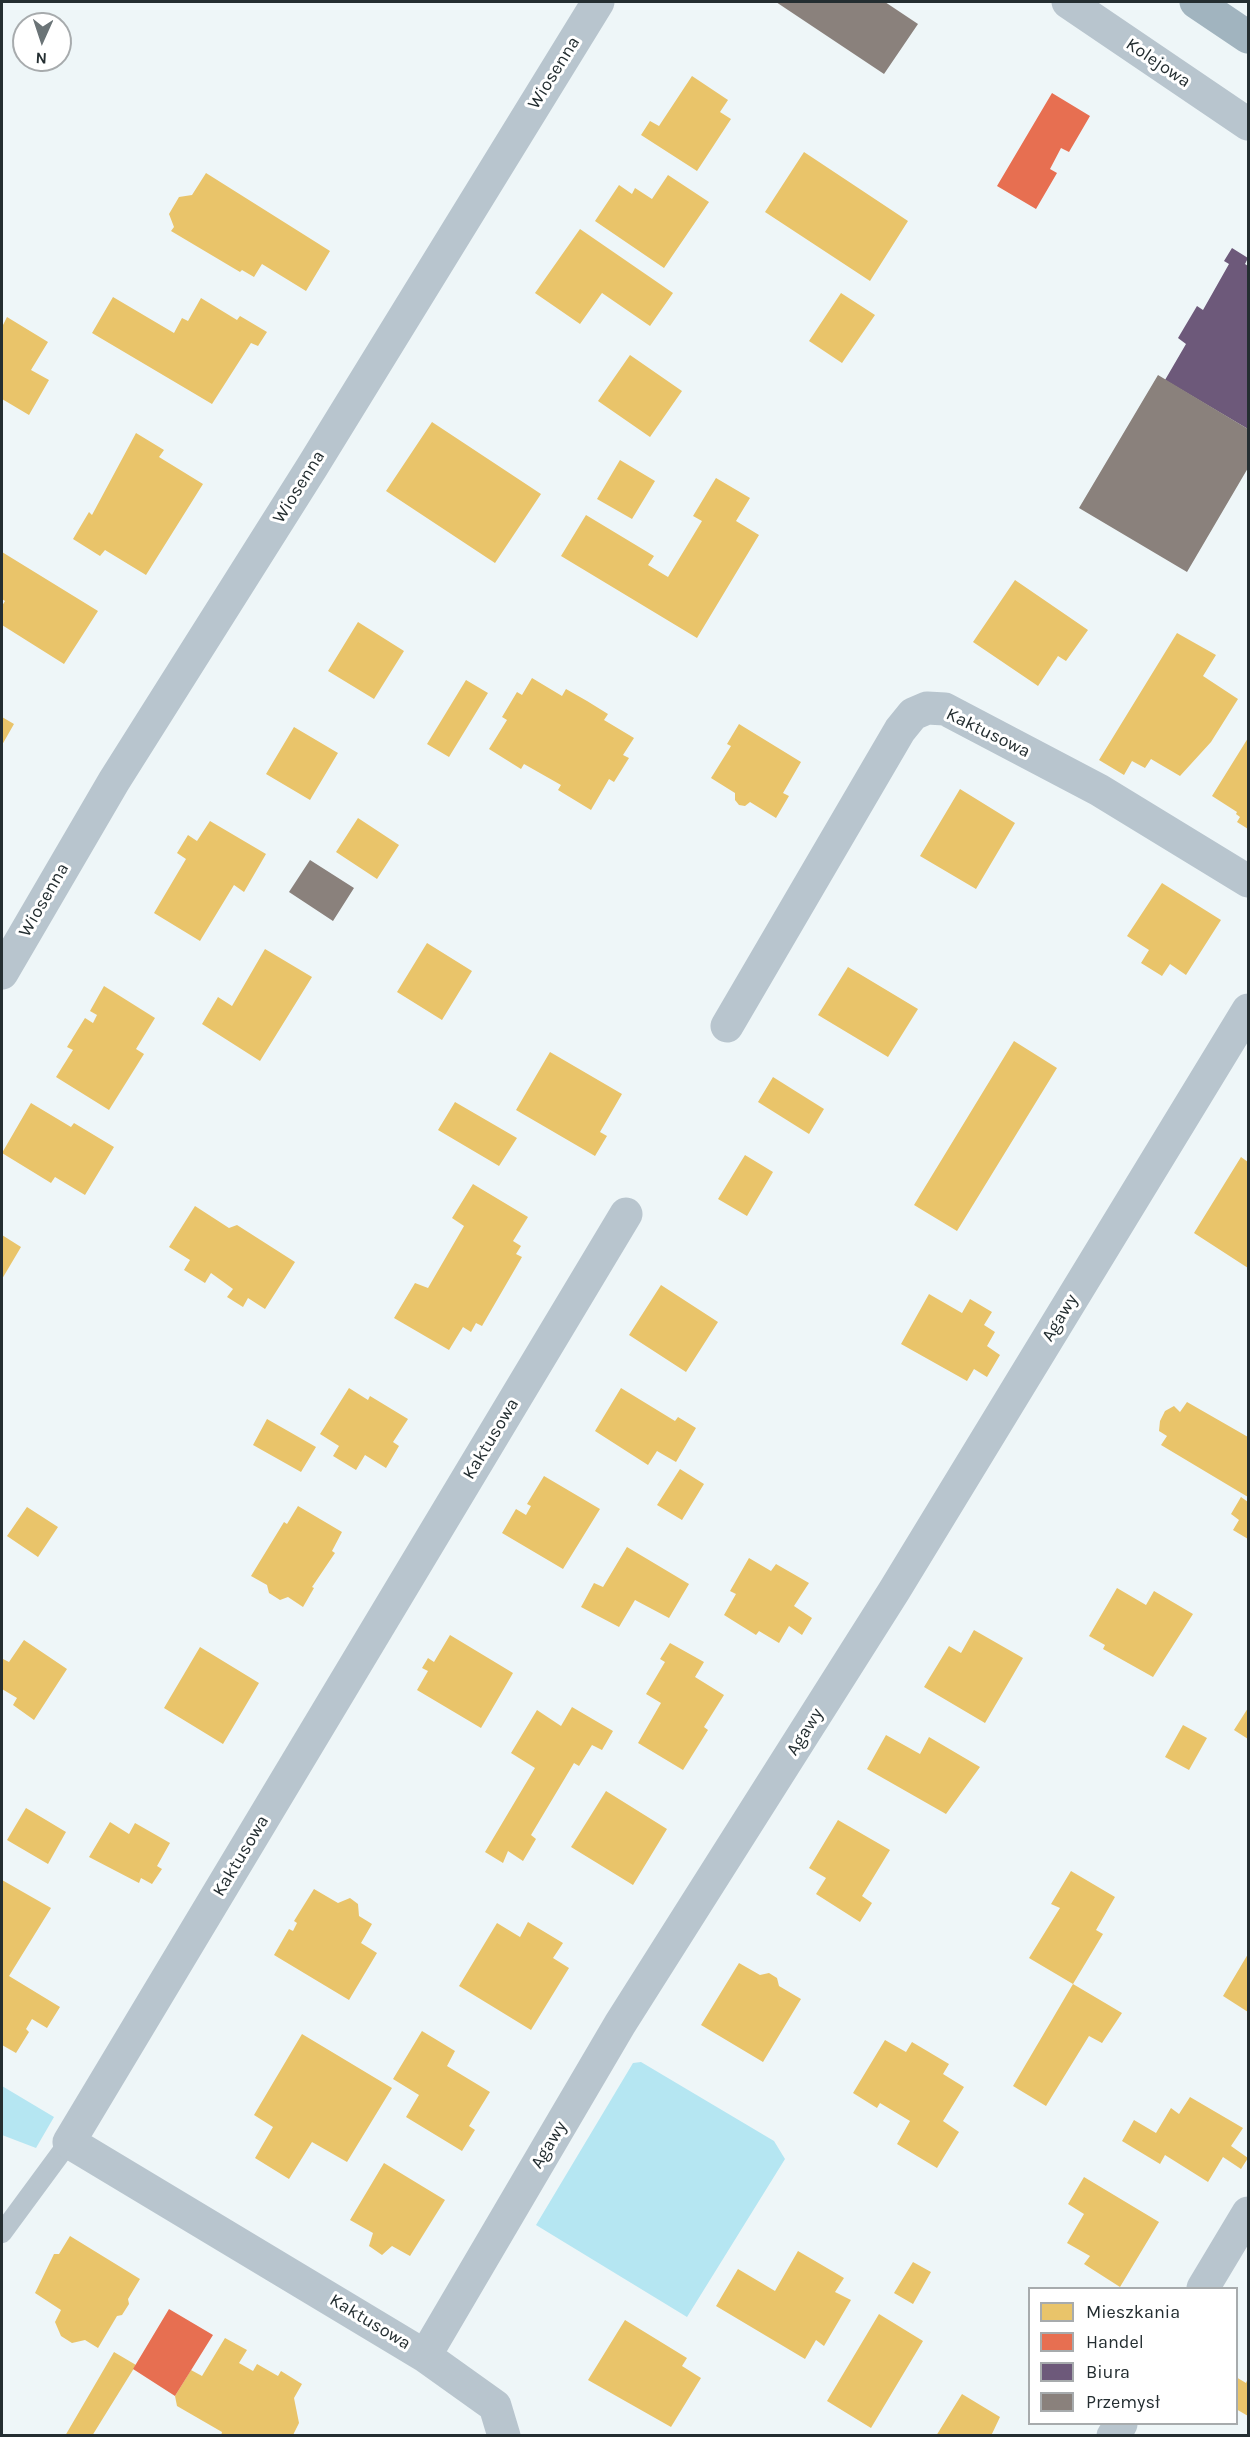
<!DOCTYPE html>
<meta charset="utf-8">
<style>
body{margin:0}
#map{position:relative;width:1250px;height:2437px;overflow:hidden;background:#eef6f8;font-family:Karla,sans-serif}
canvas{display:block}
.frame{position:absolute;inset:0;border:3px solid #242e31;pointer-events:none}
.legend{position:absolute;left:1028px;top:2287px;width:210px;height:138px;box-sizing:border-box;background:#fff;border:2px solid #a7abad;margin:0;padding:8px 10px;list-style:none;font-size:18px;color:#242e31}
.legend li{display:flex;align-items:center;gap:12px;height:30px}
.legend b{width:30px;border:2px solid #a7abad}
.north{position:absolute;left:12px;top:12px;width:60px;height:60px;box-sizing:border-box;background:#fff;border:2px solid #a7abad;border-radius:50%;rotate:183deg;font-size:16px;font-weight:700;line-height:24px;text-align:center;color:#242e31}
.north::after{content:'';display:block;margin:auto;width:21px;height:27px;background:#6b7477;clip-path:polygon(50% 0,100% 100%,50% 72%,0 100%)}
</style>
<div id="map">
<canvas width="1250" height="2437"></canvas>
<div class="frame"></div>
<ul class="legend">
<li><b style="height:16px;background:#e9c46a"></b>Mieszkania</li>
<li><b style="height:16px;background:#e76f51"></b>Handel</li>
<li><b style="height:16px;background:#6d597a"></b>Biura</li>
<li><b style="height:16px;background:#8a817c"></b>Przemysł</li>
</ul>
<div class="north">N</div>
</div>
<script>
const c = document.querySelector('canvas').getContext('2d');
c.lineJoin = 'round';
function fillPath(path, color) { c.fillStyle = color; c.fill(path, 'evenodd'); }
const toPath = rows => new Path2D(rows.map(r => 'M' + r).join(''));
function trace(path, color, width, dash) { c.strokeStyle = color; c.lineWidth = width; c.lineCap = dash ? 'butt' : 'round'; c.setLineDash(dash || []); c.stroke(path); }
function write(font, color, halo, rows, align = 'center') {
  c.font = font + ' Karla,sans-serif'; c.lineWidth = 6; c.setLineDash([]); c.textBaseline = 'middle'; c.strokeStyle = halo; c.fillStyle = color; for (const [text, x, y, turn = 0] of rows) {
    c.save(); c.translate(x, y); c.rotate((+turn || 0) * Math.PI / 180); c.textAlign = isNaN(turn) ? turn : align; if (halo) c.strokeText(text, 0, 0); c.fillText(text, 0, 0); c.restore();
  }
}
fillPath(toPath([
 [641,2062,774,2141,785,2159,687,2317,536,2225,633,2063],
 [2,2086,54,2117,36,2148,2,2135]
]), '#b5e6f2');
fillPath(toPath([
 [692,76,728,100,720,112,731,119,697,171,641,135,650,121,659,126],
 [804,152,908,221,870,281,765,212],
 [206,173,330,251,306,291,262,264,254,277,242,270,240,272,171,231,174,227,169,214,179,197,192,195],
 [668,175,709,202,664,268,595,221,619,185,632,194,635,188,652,199],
 [580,229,673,293,650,326,602,293,580,324,535,293],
 [841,293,875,315,842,363,809,341],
 [113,297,174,333,182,318,188,321,201,298,237,320,240,316,267,332,258,346,251,343,212,404,92,333],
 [7,317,48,342,31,370,49,380,29,415,2,399,2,327],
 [630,355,682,391,650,437,598,401],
 [432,422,541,494,495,563,386,491],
 [136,433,164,450,159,457,203,484,146,575,105,550,100,556,73,539,89,512,92,515],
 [620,460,655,481,632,519,597,499],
 [716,478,750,498,736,521,759,535,697,638,561,556,586,515,654,556,648,565,668,577,702,521,693,516],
 [2,552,98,611,64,664,2,625,2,606,5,601,2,599],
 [1015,580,1088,630,1066,661,1058,656,1038,686,973,642],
 [358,622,404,651,374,699,328,671],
 [1177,633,1216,655,1203,676,1238,699,1211,742,1180,776,1151,759,1145,768,1132,761,1124,775,1099,760],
 [532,678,562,696,566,689,587,701,608,714,604,720,634,738,623,755,629,758,614,782,609,779,591,810,558,790,561,785,524,764,521,769,489,749,507,720,502,717,517,692,522,695],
 [466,680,488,693,449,757,427,744],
 [2,717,14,724,2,745],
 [739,724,801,762,783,793,789,796,776,818,750,802,745,806,739,805,735,800,735,793,711,778,731,746,727,744],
 [294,727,338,753,310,800,266,774],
 [1248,738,1248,829,1237,822,1240,817,1236,814,1237,812,1212,796],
 [960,789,1015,823,976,889,920,856],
 [358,818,399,845,377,879,336,852],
 [210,821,266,854,244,892,234,885,200,941,154,913,186,859,177,853,188,835,197,841],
 [1162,883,1221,920,1186,975,1170,964,1162,976,1141,963,1149,950,1127,936],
 [427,943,472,971,442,1020,397,992],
 [265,949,312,977,260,1061,202,1024,218,997,232,1006],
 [848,967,918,1009,888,1057,818,1015],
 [104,986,155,1018,136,1049,144,1054,109,1110,56,1077,73,1050,67,1047,85,1018,93,1023,97,1015,90,1011],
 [1014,1041,1057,1068,957,1231,914,1205],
 [550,1052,622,1094,600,1132,607,1136,595,1156,516,1110],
 [773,1077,824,1109,809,1134,758,1102],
 [455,1102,517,1138,499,1166,438,1130],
 [31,1103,71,1127,74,1123,114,1147,85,1195,55,1177,51,1183,2,1153],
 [745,1155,773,1172,747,1216,718,1199],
 [1241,1157,1248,1162,1248,1268,1194,1233],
 [473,1184,528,1217,513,1241,521,1246,516,1254,522,1257,482,1326,476,1323,471,1332,463,1327,449,1350,394,1318,415,1283,428,1288,464,1226,452,1218],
 [195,1206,229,1228,237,1225,295,1262,265,1309,248,1298,243,1307,227,1297,233,1289,211,1273,205,1283,184,1270,190,1260,169,1247],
 [2,1235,21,1247,2,1279],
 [661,1285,718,1322,686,1372,629,1335],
 [929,1294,962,1313,970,1299,992,1312,984,1325,995,1332,987,1346,1000,1355,987,1377,974,1369,967,1381,901,1344],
 [349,1388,368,1400,370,1396,408,1419,393,1442,399,1446,386,1468,365,1455,356,1470,333,1456,339,1446,320,1434],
 [621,1388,675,1421,678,1417,696,1428,676,1462,657,1451,648,1465,595,1431],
 [1187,1402,1248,1437,1248,1497,1161,1445,1167,1436,1159,1431,1160,1421,1165,1411,1174,1406,1180,1412],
 [267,1419,316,1447,301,1472,253,1445],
 [680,1469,704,1484,682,1520,657,1505],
 [544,1476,600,1509,563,1569,502,1533,516,1509,526,1515,531,1506,527,1504],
 [1241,1497,1248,1502,1248,1539,1233,1530,1239,1520,1231,1514],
 [298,1506,342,1532,332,1551,335,1553,312,1587,314,1588,303,1607,288,1597,280,1600,269,1593,267,1585,251,1576,284,1522,287,1524],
 [27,1507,58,1527,38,1557,7,1536],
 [627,1547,689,1584,669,1618,635,1600,619,1627,581,1607,594,1583,603,1587],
 [749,1558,771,1571,776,1564,809,1583,794,1606,812,1618,802,1635,789,1626,779,1643,759,1631,756,1635,724,1615,736,1594,730,1591],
 [1117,1588,1146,1605,1154,1591,1193,1614,1153,1677,1103,1649,1105,1645,1089,1636],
 [974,1630,1023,1658,985,1723,924,1687,949,1646,961,1653],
 [450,1635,513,1673,481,1728,417,1690,428,1671,422,1668,428,1658,434,1662],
 [24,1640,67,1669,34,1720,13,1705,17,1698,2,1689,2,1661,3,1659,9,1662],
 [670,1643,704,1662,695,1677,724,1695,704,1727,708,1730,683,1770,638,1743,661,1703,646,1694,665,1662,660,1659],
 [200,1647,259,1683,223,1744,164,1708],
 [572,1707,613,1731,602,1750,592,1745,579,1766,574,1763,531,1835,536,1839,523,1861,508,1851,503,1863,485,1852,535,1768,511,1753,537,1710,561,1726],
 [1248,1708,1248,1739,1234,1730],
 [1183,1725,1207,1738,1189,1770,1165,1757],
 [886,1735,920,1754,929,1737,980,1767,946,1814,867,1769],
 [606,1791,667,1829,633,1885,571,1847],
 [26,1808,66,1832,48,1864,7,1840],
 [838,1820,890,1850,862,1896,872,1903,860,1922,816,1894,826,1878,809,1868],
 [110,1822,129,1834,135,1823,170,1843,157,1866,162,1869,152,1884,141,1878,139,1883,89,1857],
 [1071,1871,1115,1897,1096,1930,1103,1934,1073,1984,1029,1958,1060,1908,1051,1904],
 [2,1880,51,1908,9,1976,60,2007,47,2028,32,2019,26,2029,29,2032,16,2053,2,2045],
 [314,1889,338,1903,350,1898,358,1904,359,1916,372,1924,361,1943,377,1953,349,2000,274,1955,289,1929,293,1931,297,1923,294,1921],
 [528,1922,563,1943,553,1958,569,1968,531,2030,459,1986,497,1923,520,1937],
 [1248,1954,1248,2012,1223,1996],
 [739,1963,760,1975,769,1973,777,1978,779,1986,801,1999,763,2062,701,2025],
 [1073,1984,1122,2013,1102,2043,1089,2036,1046,2106,1013,2086],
 [422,2031,455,2051,447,2066,490,2092,469,2126,475,2130,462,2151,406,2117,419,2095,393,2079],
 [302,2034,392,2088,347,2162,312,2142,289,2179,255,2158,273,2127,254,2115],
 [885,2040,906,2052,912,2042,949,2064,943,2074,964,2087,943,2121,959,2132,937,2168,897,2144,910,2121,880,2103,877,2108,853,2093],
 [1190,2097,1243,2128,1231,2146,1248,2158,1241,2169,1223,2157,1208,2182,1165,2155,1160,2164,1122,2141,1134,2120,1156,2133,1171,2108,1179,2114],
 [384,2163,445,2200,410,2256,392,2246,382,2255,369,2246,373,2233,350,2220],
 [1084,2177,1159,2222,1120,2287,1084,2264,1090,2256,1067,2243,1084,2214,1068,2204],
 [70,2236,140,2279,128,2299,129,2304,122,2315,117,2316,98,2348,85,2340,72,2343,61,2336,55,2322,61,2310,35,2293,54,2254,59,2254],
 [798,2251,844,2278,835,2292,851,2300,824,2346,816,2340,805,2359,716,2306,738,2269,775,2291],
 [913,2262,931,2272,913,2304,894,2293],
 [879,2314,923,2341,871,2428,827,2401],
 [625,2320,687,2358,682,2366,701,2378,671,2427,588,2380],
 [225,2338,247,2350,239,2363,253,2371,257,2364,278,2376,281,2371,302,2384,294,2398,299,2423,293,2435,221,2436,222,2432,177,2406,175,2396,191,2370,202,2376],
 [114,2352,136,2365,92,2436,65,2436],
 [1236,2377,1246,2383,1248,2378,1248,2416,1236,2409],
 [962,2394,1000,2417,991,2436,936,2436]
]), '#e9c46a');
fillPath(toPath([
 [1052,93,1090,116,1069,152,1061,148,1050,169,1057,173,1036,209,997,186],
 [169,2309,213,2335,175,2396,133,2369]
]), '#e76f51');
fillPath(toPath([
 [1232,248,1248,258,1245,264,1248,266,1248,429,1165,380,1186,344,1178,338,1197,306,1203,310,1229,264,1224,261]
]), '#6d597a');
fillPath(toPath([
 [776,2,885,2,918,24,884,74],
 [1158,375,1248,429,1248,468,1187,572,1079,508],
 [310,860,354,888,333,921,289,892]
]), '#8a817c');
trace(toPath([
 [2,2233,69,2142]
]), '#b8c5ce', 20);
trace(toPath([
 [1068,2,1248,124],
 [2,973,114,781,312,467,598,2],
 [727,1026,900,730,913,714,927,708,945,709,1099,790,1248,881],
 [1203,2288,1248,2213],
 [425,2356,69,2142,626,1214],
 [504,2436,495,2406,425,2356,620,2024,894,1591,1248,1010],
 [1113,2436,1121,2424]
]), '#b8c5ce', 33);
trace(toPath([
 [1196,2,1248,37]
]), '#a1b4bf', 33);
write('18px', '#242e31', '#fff', [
 ["Kolejowa",1158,63,34],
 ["Wiosenna",554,73,-58],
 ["Wiosenna",299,487,-58],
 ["Kaktusowa",988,733,26],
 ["Wiosenna",44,900,-60],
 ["Agawy",1060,1318,-59],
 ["Kaktusowa",491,1439,-59],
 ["Agawy",805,1732,-58],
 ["Kaktusowa",241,1856,-59],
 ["Agawy",549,2145,-59],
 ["Kaktusowa",370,2322,31]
]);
</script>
